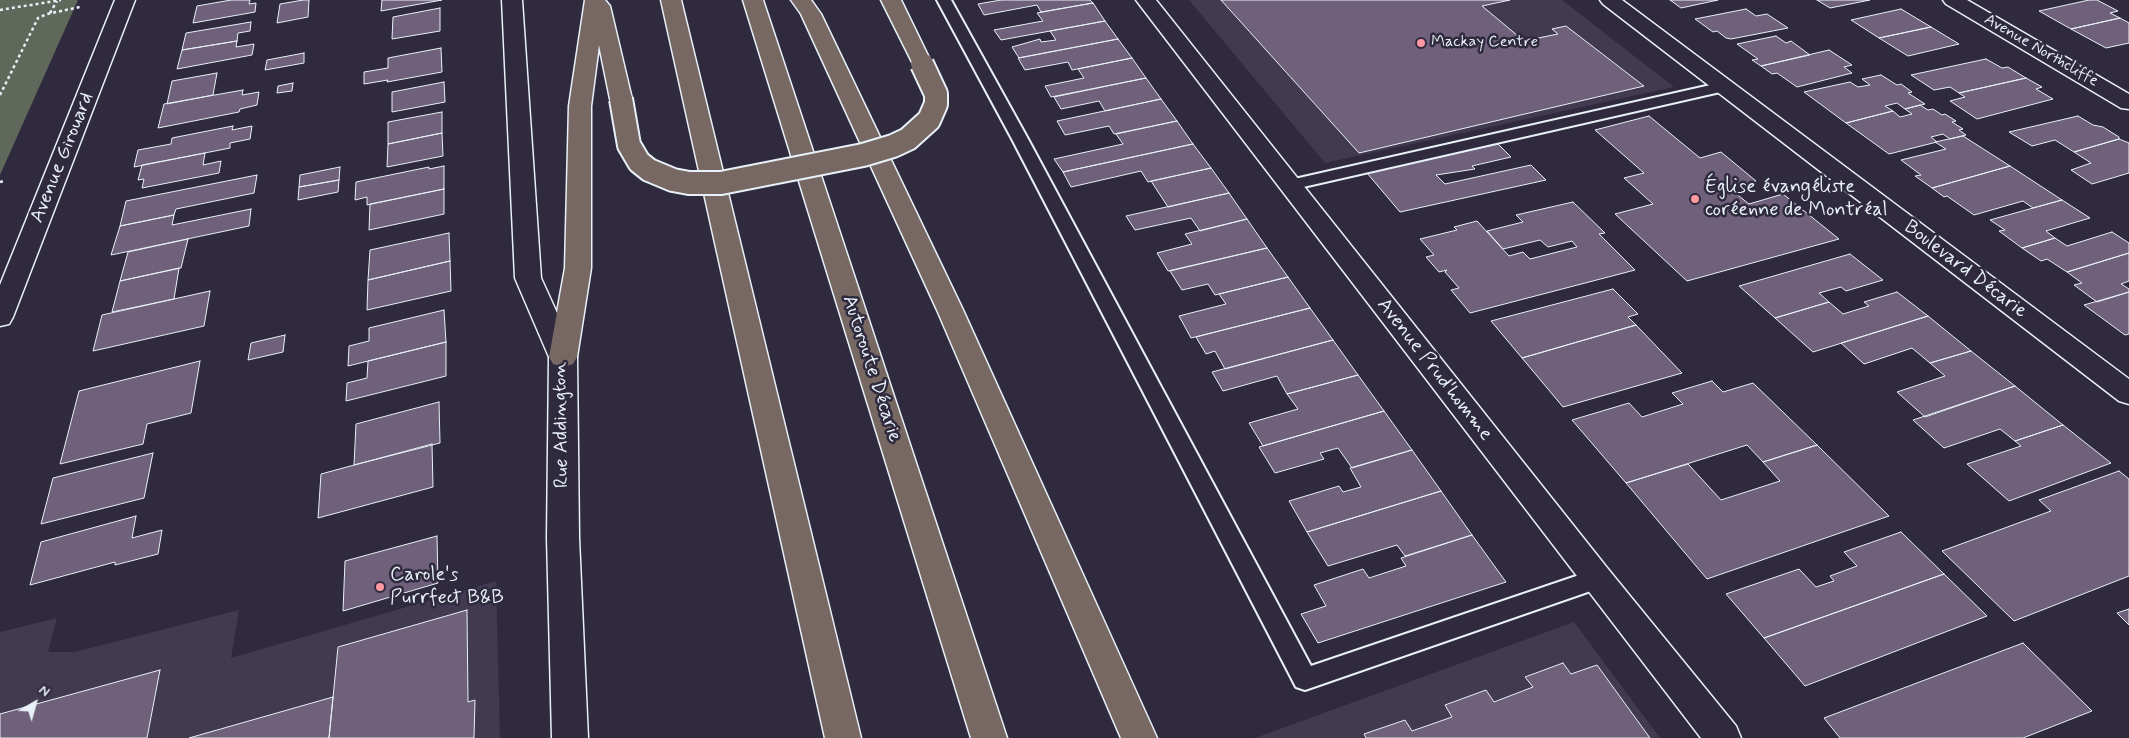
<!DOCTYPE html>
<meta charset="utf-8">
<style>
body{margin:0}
#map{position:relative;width:2129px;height:738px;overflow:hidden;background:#2f2a3d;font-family:Mynerve,sans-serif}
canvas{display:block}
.north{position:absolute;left:10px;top:678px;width:50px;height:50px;-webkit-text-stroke:4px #2f2a3d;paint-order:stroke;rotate:38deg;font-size:14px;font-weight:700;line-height:20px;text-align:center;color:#e8f1f8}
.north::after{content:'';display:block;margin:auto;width:18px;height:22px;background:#e8f1f8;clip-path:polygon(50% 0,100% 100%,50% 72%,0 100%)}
</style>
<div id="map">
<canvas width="2129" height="738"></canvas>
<div class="north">N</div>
</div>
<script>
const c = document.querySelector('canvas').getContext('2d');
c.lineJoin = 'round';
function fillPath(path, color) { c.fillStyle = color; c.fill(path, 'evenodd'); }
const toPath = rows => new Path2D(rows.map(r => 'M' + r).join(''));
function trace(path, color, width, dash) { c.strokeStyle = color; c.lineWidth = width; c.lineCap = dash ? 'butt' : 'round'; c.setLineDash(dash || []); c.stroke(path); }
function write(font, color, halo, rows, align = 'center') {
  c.font = font + ' Mynerve,sans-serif'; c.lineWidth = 5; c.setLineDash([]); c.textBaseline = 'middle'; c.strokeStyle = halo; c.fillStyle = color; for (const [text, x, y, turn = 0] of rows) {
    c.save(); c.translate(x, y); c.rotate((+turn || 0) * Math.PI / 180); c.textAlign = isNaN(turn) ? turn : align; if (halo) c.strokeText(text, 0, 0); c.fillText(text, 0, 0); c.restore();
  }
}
fillPath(toPath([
 [1189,0,1562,0,1674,87,1325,163],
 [496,581,500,738,0,738,0,632,57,618,48,652,75,652,239,610,231,658],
 [1574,622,1660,738,1255,738]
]), '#423a50');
fillPath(toPath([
 [0,0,78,0,0,175]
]), '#60685b');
const building = toPath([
 [231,0,250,0,249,4,256,3,255,12,193,23,197,6,231,0],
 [303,0,309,0,308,17,277,23,280,4,303,0],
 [382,0,442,0,381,11,382,0],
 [1001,0,1090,0,1093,3,1041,12,1037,5,984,15,978,4,1001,0],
 [1221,0,1510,0,1482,6,1524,41,1558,34,1552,29,1566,26,1644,86,1359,153,1221,0],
 [1670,0,1718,0,1681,8,1670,0],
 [1817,0,1870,0,1830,8,1817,0],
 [2089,0,2097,0,2118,11,2110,13,2120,18,2071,29,2039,11,2089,0],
 [1093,3,1105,21,1001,40,994,30,1043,21,1037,13,1093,3],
 [440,8,440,31,392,39,393,17,440,8],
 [1746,9,1756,16,1767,14,1788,28,1731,39,1726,38,1717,31,1713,32,1695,19,1746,9],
 [1901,9,1931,27,1879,38,1851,20,1901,9],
 [2120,18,2129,23,2129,43,2106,48,2071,29,2120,18],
 [1105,21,1118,39,1019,58,1012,47,1040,39,1041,42,1056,40,1050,31,1105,21],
 [251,22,250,31,238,33,237,41,182,50,186,33,251,22],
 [1931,27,1959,44,1908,56,1879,38,1931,27],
 [1776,36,1786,43,1791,41,1810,55,1761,66,1752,60,1758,59,1737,44,1776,36],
 [1118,39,1132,58,1072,70,1068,62,1025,70,1018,58,1118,39],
 [237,41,236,47,254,44,252,55,177,69,182,50,237,41],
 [441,48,442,72,387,82,388,80,364,84,364,72,388,68,388,58,441,48],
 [1829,50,1852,65,1844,67,1852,73,1797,87,1777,73,1772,74,1761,66,1829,50],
 [304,53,304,63,265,70,267,60,304,53],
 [1132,58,1146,78,1051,97,1045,86,1084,78,1078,69,1132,58],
 [1986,59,2002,68,2008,67,2026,78,1959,93,1950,87,1934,90,1911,75,1986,59],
 [217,73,213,95,167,104,172,81,217,73],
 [1881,75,1897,85,1901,84,1912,92,1908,93,1925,104,1905,109,1897,103,1885,106,1893,111,1846,123,1804,92,1850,82,1858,87,1870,85,1862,79,1881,75],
 [1146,78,1161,99,1105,111,1099,101,1061,109,1054,97,1146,78],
 [2026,78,2042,87,2036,89,2053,99,1977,119,1950,101,1965,97,1959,93,2026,78],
 [444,82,445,102,392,112,392,92,444,82],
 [293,83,292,91,277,93,278,86,293,83],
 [243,90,242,95,259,92,257,105,240,109,239,112,158,128,164,104,243,90],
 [1161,99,1177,121,1114,134,1109,126,1065,135,1057,121,1161,99],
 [1920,105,1928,110,1933,109,1942,115,1945,114,1956,121,1952,122,1963,129,1959,130,1966,135,1950,139,1943,134,1931,137,1937,142,1889,154,1846,123,1893,111,1900,117,1912,114,1905,109,1920,105],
 [442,112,442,133,388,144,388,122,442,112],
 [1649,116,1700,158,1721,152,1756,181,1729,188,1749,204,1783,194,1839,239,1687,281,1615,214,1653,204,1624,178,1644,173,1595,130,1649,116],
 [2078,116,2093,125,2103,127,2119,137,2119,139,2074,152,2055,140,2032,146,2009,132,2078,116],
 [1177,121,1193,144,1063,172,1054,159,1123,144,1116,134,1177,121],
 [233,126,232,130,252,126,250,139,230,143,230,148,134,167,138,150,171,144,172,138,233,126],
 [442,133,443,156,387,167,388,144,442,133],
 [1963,136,2010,166,1932,188,1915,176,1921,175,1901,160,1946,149,1935,142,1963,136],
 [2119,139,2129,143,2129,173,2092,184,2071,170,2091,163,2074,152,2119,139],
 [1193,144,1211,168,1148,182,1141,171,1071,187,1063,172,1193,144],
 [1498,144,1511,157,1472,166,1475,169,1436,175,1445,184,1531,165,1546,180,1400,212,1367,173,1498,144],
 [205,153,203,165,221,161,219,173,142,188,144,179,138,180,142,165,205,153],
 [444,166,444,189,367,205,367,197,355,200,356,182,429,167,429,169,444,166],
 [2010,166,2062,200,2033,208,2023,201,1974,215,1947,196,1944,197,1932,188,2010,166],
 [340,167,339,180,299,187,300,175,340,167],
 [1211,168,1229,193,1168,207,1151,181,1211,168],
 [257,175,254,193,176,209,174,215,120,226,126,201,257,175],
 [339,180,338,192,298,200,299,187,339,180],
 [444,189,444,214,369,230,370,204,444,189],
 [1229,193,1247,219,1200,231,1191,218,1135,230,1126,216,1229,193],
 [2062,200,2090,218,2046,231,2055,238,2022,248,1999,231,2005,230,1990,220,2062,200],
 [1573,202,1605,233,1599,234,1635,270,1470,313,1451,290,1459,288,1445,272,1447,270,1439,272,1426,257,1434,255,1420,239,1457,230,1454,227,1477,221,1509,256,1523,252,1530,259,1577,247,1572,241,1548,247,1540,240,1503,249,1487,231,1523,222,1516,215,1573,202],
 [251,209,249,226,111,255,120,226,174,215,172,225,251,209],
 [1247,219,1267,248,1168,271,1157,253,1192,244,1185,234,1247,219],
 [2112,232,2129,243,2129,253,2067,272,2047,259,2041,261,2022,248,2055,238,2067,246,2112,232],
 [449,233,450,261,368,280,370,250,449,233],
 [188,239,181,268,120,281,128,252,188,239],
 [1267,248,1288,277,1215,295,1208,284,1182,290,1170,271,1267,248],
 [2129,253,2129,281,2121,284,2129,289,2129,292,2097,302,2074,285,2082,283,2067,272,2129,253],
 [1850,254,1883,280,1846,291,1841,287,1819,293,1829,302,1775,318,1739,286,1850,254],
 [450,261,451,291,367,310,368,280,450,261],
 [179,268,174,299,112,312,120,281,179,268],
 [1288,277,1310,308,1191,338,1179,316,1226,304,1219,294,1288,277],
 [1613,289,1638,314,1628,317,1636,325,1522,358,1491,321,1613,289],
 [210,291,204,326,93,351,102,315,210,291],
 [1897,292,1928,316,1813,352,1775,318,1829,302,1843,314,1869,306,1864,302,1897,292],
 [2129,292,2129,334,2125,335,2084,305,2129,292],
 [1310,308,1333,340,1225,369,1215,351,1206,354,1196,337,1310,308],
 [444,310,446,342,348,366,349,346,369,341,369,328,444,310],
 [1928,316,1971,351,1930,363,1912,348,1864,364,1841,343,1928,316],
 [1636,325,1682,373,1563,407,1522,358,1636,325],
 [285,335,283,352,248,360,251,343,285,335],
 [1333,340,1358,375,1287,394,1277,376,1223,391,1212,372,1333,340],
 [446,342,446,376,346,401,347,383,367,378,368,361,446,342],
 [1971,351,2015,386,1925,417,1897,392,1945,376,1930,363,1971,351],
 [200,361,191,413,147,424,143,444,60,464,79,391,200,361],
 [1358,375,1384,411,1263,446,1249,423,1298,409,1287,394,1358,375],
 [1712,381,1723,392,1753,383,1817,445,1763,462,1747,445,1626,483,1572,420,1629,403,1642,417,1683,404,1672,393,1712,381],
 [2015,386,2063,425,2015,441,2000,429,1944,448,1913,420,2015,386],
 [439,402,440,443,354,465,356,424,439,402],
 [1384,411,1412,450,1352,468,1338,448,1320,453,1324,459,1275,473,1259,447,1384,411],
 [2063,425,2111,463,2009,501,1967,464,2021,446,2015,441,2063,425],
 [432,444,433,487,318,518,321,474,432,444],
 [1817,445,1889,516,1707,579,1626,483,1688,464,1721,500,1780,481,1763,462,1817,445],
 [1412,450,1441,491,1307,532,1289,501,1339,486,1343,492,1361,487,1350,468,1412,450],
 [153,453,144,498,41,524,53,478,153,453],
 [2119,471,2129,479,2129,576,2014,621,1942,551,2051,511,2039,500,2119,471],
 [1441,491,1472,535,1405,556,1397,545,1328,566,1307,532,1441,491],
 [136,516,132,538,162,530,158,554,115,565,115,562,30,585,41,542,136,516],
 [1901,532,1944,574,1764,638,1726,594,1799,569,1816,587,1834,581,1830,576,1857,566,1844,552,1901,532],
 [1472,535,1506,582,1318,643,1301,614,1326,606,1314,585,1363,569,1369,578,1406,566,1401,558,1472,535],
 [437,536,438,583,343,611,345,561,437,536],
 [1944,574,1987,616,1805,686,1764,638,1944,574],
 [2129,609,2129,625,2117,613,2129,609],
 [467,610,468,702,475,700,474,738,329,738,338,647,467,610],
 [2023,643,2092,711,2023,738,1840,738,1824,718,2023,643],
 [1563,663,1571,674,1597,665,1650,738,1366,738,1364,734,1405,720,1412,731,1452,717,1445,705,1486,690,1494,702,1533,687,1525,677,1563,663],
 [160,670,147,738,0,738,0,714,160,670],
 [333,697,329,738,189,738,333,697]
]);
fillPath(building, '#6f607c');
trace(building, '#e8f1f8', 1);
const lane = toPath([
 [937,0,951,0,1028,139,1311,666,1597,569,1605,572,1609,579,1605,586,1305,690,1296,687,1012,139,937,0],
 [1724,82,1729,84,1732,87,1729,90,1290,190,1284,189,1281,185,1284,181,1290,180,1724,82]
]);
const street = toPath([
 [1136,0,1156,0,1608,569,1736,726,1741,738,1701,738,1136,0],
 [1943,0,1967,0,2129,94,2129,109,2121,108,1946,4,1943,0]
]);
const secondary = toPath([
 [115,0,135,0,13,317,9,324,0,326,0,285,115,0],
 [502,0,522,0,541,278,577,357,579,538,588,738,552,738,547,538,549,357,515,278,502,0],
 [1600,0,1622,0,2129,379,2129,404,2119,401,1603,4,1600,0]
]);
const highway = toPath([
 [585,0,605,0,610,6,632,99,629,104,621,105,613,104,610,99,599,45,591,106,591,268,577,357,573,364,563,367,553,364,549,357,565,268,569,106,585,0],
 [661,0,681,0,861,738,825,738,661,0],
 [743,0,763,0,1007,738,971,738,743,0],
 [791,0,811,0,821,14,963,310,1157,738,1121,738,937,310,801,14,791,0],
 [881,0,901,0,932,64,929,68,922,70,915,68,881,0]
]);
trace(lane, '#e8f1f8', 4);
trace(street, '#e8f1f8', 3);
trace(secondary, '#e8f1f8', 3);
trace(highway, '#e8f1f8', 3);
trace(toPath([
 [0,10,61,0],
 [50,13,57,1],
 [0,95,38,18,47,14,80,7],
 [0,182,4,181]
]), '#e8f1f8', 2.5, [3, 3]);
fillPath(lane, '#2f2a3d');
fillPath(street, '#2f2a3d');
fillPath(secondary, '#2f2a3d');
fillPath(highway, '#776864');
const highwayBridge = toPath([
 [621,99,629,145,639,162,649,170,673,180,689,183,721,183,863,155,893,146,908,139,929,120,936,104,936,94,922,64]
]);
trace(highwayBridge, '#e8f1f8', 26, []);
trace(highwayBridge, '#776864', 22);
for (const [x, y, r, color] of [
 [1421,43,5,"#ff9aa2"],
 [1695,199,5,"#ff9aa2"],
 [380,587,5,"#ff9aa2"]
]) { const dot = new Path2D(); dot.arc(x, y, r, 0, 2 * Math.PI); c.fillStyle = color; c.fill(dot); trace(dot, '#2f2a3d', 2); }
write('16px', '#e8f1f8', '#2f2a3d', [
 ["Mackay Centre",1431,43]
], 'left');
write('16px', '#e8f1f8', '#2f2a3d', [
 ["Avenue Northcliffe",2041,51,30]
]);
write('20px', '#e8f1f8', '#2f2a3d', [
 ["Avenue Girouard",63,158,-68],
 ["Boulevard Décarie",1965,270,37],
 ["Autoroute Décarie",871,369,72],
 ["Avenue Prud'homme",1434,370,52],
 ["Rue Addington",562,425,-91]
]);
write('20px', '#e8f1f8', '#2f2a3d', [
 ["Église évangéliste",1705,188],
 ["coréenne de Montréal",1705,211],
 ["Carole's",390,576],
 ["Purrfect B&B",390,599]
], 'left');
</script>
